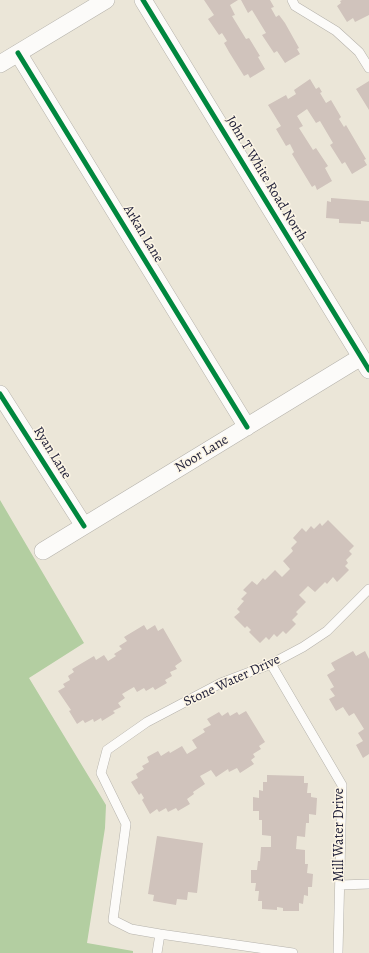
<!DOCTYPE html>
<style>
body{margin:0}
canvas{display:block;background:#ebe6d8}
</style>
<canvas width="369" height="953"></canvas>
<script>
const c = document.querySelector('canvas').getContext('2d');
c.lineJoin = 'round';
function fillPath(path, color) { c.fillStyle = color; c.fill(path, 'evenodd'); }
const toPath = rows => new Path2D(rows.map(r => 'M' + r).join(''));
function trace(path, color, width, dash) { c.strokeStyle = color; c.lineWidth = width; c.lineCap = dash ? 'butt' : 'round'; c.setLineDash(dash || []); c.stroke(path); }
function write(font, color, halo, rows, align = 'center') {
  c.font = font + ' Alegreya,serif'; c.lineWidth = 3; c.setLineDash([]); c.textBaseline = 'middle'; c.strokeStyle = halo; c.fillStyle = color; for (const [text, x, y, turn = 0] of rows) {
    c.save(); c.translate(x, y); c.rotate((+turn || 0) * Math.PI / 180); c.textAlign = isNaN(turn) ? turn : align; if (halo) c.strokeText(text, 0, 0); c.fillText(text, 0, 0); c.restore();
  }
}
fillPath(toPath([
 [0,500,84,643,29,678,106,805,105,828,87,943,133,951,133,953,0,953]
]), '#b3cea1');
fillPath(toPath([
 [204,0,238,0,230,5,235,15,232,16,246,39,249,38,260,56,258,57,265,69,250,78,248,74,244,76,229,52,224,43,227,41,222,33,219,35,208,19,214,15],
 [241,0,270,0,274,7,271,8,276,17,279,15,285,23,299,48,297,49,300,54,285,63,277,51,274,53,262,35,266,33,252,10,248,13],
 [342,0,369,0,369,15,355,22,353,18,347,22,337,6,341,3,340,1],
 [310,79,316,89,319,87,322,92,320,93,326,103,331,100,341,117,339,119,344,127,346,125,366,159,364,160,367,165,352,174,345,162,342,164,330,145,333,143,320,121,316,123,307,109,297,116,303,126,299,128,313,150,316,148,328,166,325,168,332,181,317,190,315,185,312,187,292,154,294,152,290,144,286,146,276,129,281,126,268,105,286,95,288,99,296,94,294,90],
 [369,81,369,110,356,89],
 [331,198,369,201,369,222,361,221,361,224,339,223,339,219,326,218,327,201,331,202],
 [328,520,354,546,349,551,352,554,346,560,348,563,345,566,349,570,337,582,333,577,327,584,325,582,315,592,308,586,299,595,306,602,296,612,298,614,292,620,296,624,286,634,283,631,277,637,274,634,269,640,266,637,260,643,249,632,251,630,247,626,245,628,234,617,240,612,237,609,244,601,241,599,247,593,243,590,252,581,257,585,263,578,265,580,275,570,282,577,290,569,283,561,293,551,291,548,297,542,293,538,302,528,306,532,311,526,314,529,320,523,322,526],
 [144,625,147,630,155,625,158,631,163,628,182,661,175,666,177,669,170,672,172,676,165,680,167,683,155,690,153,687,146,691,144,688,137,692,134,687,122,694,125,698,118,703,121,707,113,711,115,713,102,721,101,718,94,722,93,719,85,723,83,720,77,724,69,711,71,710,58,691,65,687,63,684,70,680,68,676,74,672,72,669,94,656,96,660,104,655,108,661,116,656,114,654,122,649,119,646,127,641,124,637],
 [353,651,356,656,365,651,369,659,369,754,363,758,356,745,363,741,358,733,364,729,354,713,349,716,343,707,336,711,329,699,335,696,330,689,334,687,327,675,335,670,331,663],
 [246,711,265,742,259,746,261,749,253,754,255,757,251,760,254,764,240,773,237,768,229,772,228,769,216,777,211,770,200,776,205,784,193,792,194,794,187,799,190,804,178,811,176,808,168,812,166,808,159,812,157,809,150,814,142,800,144,798,141,793,139,795,131,782,138,778,136,774,144,769,142,766,149,762,147,757,158,751,161,756,169,751,170,753,182,746,187,754,197,748,192,740,205,732,203,729,211,725,207,719,219,712,222,716,228,712,230,716,237,712,239,715],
 [267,775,304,776,304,783,308,783,307,793,311,793,311,797,317,798,316,815,309,814,309,823,306,823,305,837,297,836,296,849,305,850,305,864,308,864,307,873,313,874,312,887,308,887,308,896,304,895,303,904,299,903,299,911,283,911,283,908,277,907,277,910,262,909,262,901,258,901,259,891,255,891,256,883,251,883,251,870,257,870,258,861,260,861,261,847,271,847,271,836,262,835,262,820,259,820,259,811,253,811,253,797,259,798,259,790,263,791,263,782,267,782],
 [157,836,203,843,197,893,188,892,187,900,177,899,176,905,153,901,154,895,148,894]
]), '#d0c3bc');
const service = toPath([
 [292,0,295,6,336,31,359,52,369,68],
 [271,664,342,785,338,953],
 [340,885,369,884],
 [157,953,160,934],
 [293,953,160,934,131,929,113,920,126,824,101,773,107,750,147,722,221,683,271,664,303,647,327,631,369,589]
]);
const minor = toPath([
 [143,0,369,370],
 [18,53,247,427],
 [0,64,106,0],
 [0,394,84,526],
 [43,551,361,357]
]);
trace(service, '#b5b2ab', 10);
trace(minor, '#b5b2ab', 18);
trace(service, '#fcfbf9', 9);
trace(minor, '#fcfbf9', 17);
trace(toPath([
 [143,0,369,370],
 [18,53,247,427],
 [0,394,84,526]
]), '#00873e', 5);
write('14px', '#22223b', '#fcf5e5', [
 ["John T White Road North",266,179,59],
 ["Arkan Lane",143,234,59],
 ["Ryan Lane",52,453,58],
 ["Noor Lane",202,454,-31],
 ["Stone Water Drive",232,681,-25],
 ["Mill Water Drive",340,835,-90]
]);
</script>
